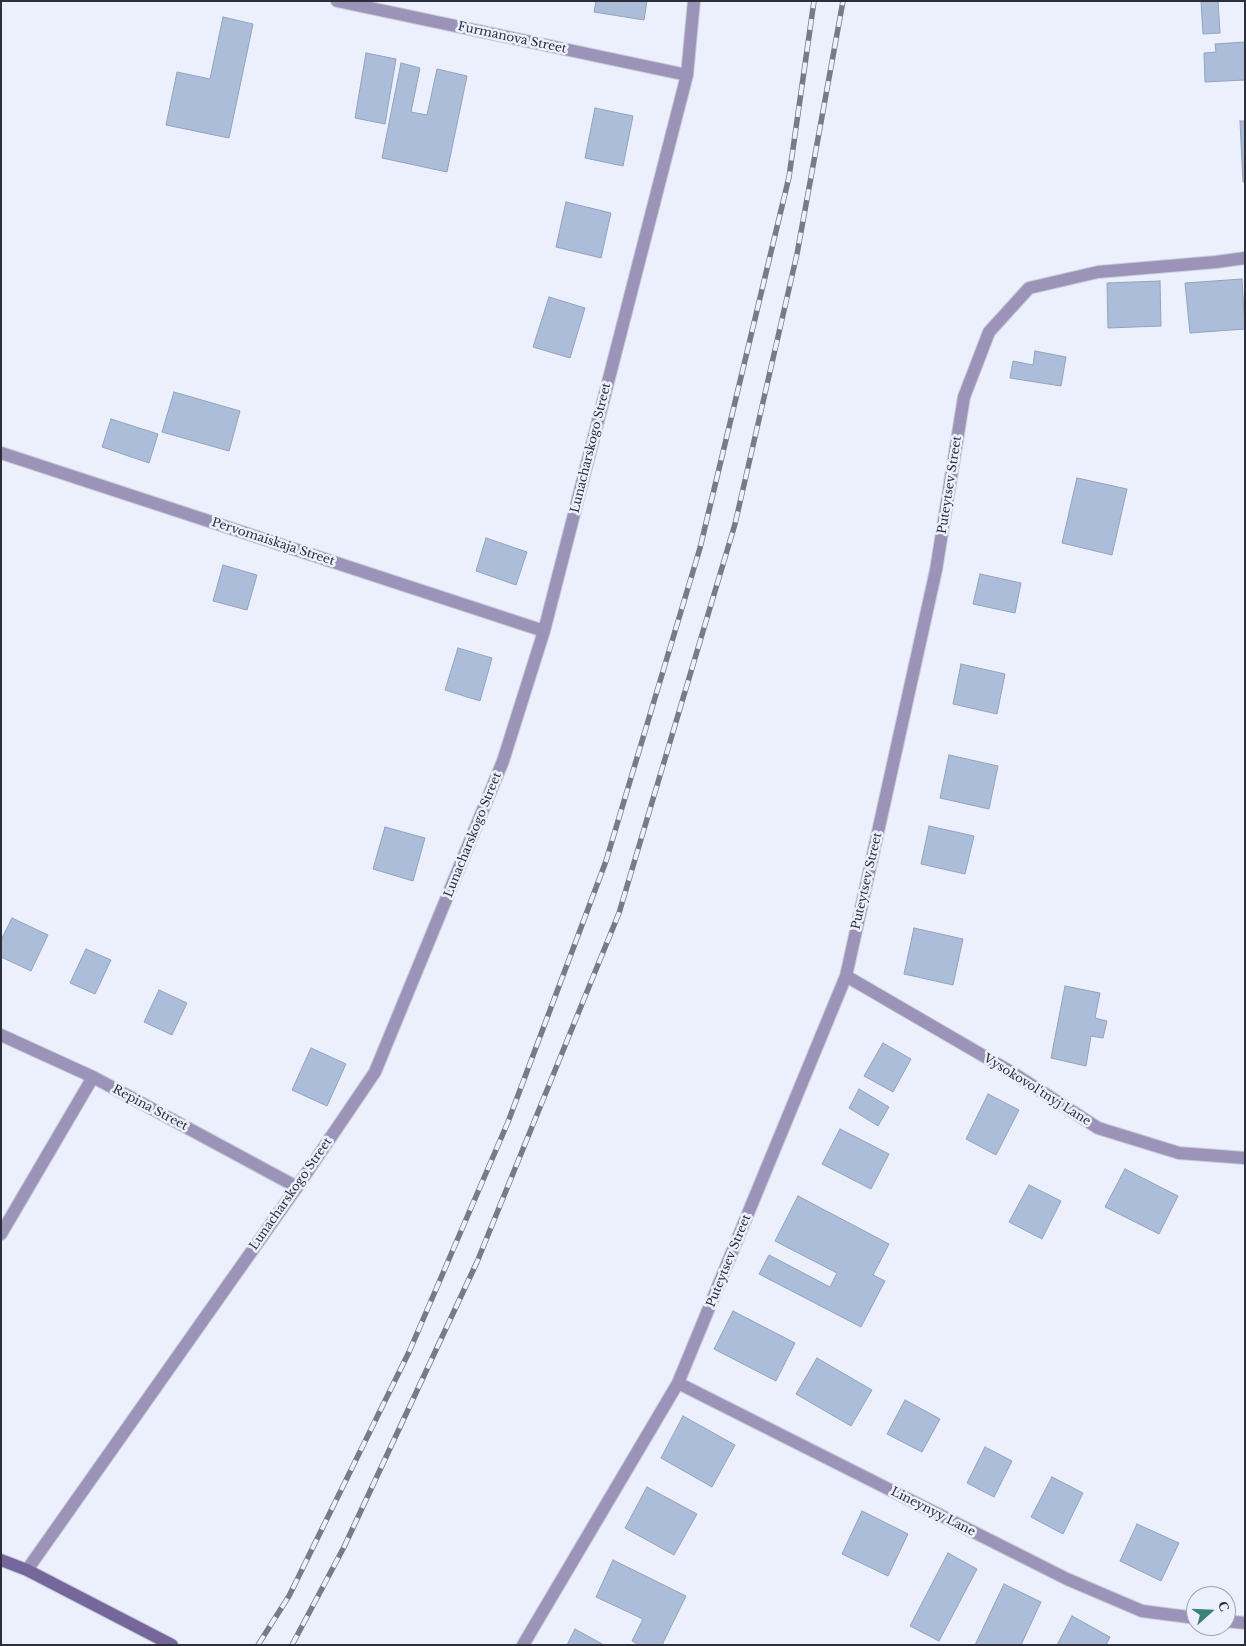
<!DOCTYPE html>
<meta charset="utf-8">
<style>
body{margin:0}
#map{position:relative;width:1246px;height:1646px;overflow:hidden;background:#eceffc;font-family:"Libre Baskerville",serif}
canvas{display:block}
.frame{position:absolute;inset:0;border:2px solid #2c2e3a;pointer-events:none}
.north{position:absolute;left:1186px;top:1586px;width:50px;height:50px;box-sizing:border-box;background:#eceffc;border:1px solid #9fa2ae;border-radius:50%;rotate:70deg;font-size:14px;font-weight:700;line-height:20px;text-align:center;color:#2c2e3a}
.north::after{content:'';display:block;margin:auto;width:18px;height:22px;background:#3b827b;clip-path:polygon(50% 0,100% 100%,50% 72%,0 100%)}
</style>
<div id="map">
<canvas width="1246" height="1646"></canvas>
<div class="frame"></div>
<div class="north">С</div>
</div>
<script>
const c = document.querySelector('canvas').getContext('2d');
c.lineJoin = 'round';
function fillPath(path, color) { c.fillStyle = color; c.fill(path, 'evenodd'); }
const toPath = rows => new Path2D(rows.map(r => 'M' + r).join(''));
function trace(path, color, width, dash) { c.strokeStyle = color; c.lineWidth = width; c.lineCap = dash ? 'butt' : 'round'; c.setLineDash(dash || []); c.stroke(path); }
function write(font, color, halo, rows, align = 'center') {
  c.font = font + ' "Libre Baskerville",serif'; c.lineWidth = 5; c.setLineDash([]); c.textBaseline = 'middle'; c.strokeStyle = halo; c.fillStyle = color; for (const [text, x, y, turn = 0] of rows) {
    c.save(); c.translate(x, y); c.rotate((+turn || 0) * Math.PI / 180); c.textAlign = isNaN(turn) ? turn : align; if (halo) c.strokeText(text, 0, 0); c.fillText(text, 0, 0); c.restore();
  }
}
const building = toPath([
 [596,1,647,1,644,20,594,12,596,1],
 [1201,1,1218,1,1220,33,1203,34,1201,1],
 [223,17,253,24,229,138,166,125,177,72,210,79,223,17],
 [1245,42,1245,80,1205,82,1204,53,1216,52,1215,44,1245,42],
 [366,53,396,59,385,124,355,118,366,53],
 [401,63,420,68,411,112,427,115,437,69,467,76,447,172,382,158,401,63],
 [595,108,633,116,623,166,585,158,595,108],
 [1240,121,1245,121,1245,182,1243,182,1240,121],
 [566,202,611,213,601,258,556,247,566,202],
 [1242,279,1245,329,1190,333,1185,283,1242,279],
 [1160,281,1161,326,1108,328,1107,283,1160,281],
 [549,297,585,308,570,358,533,347,549,297],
 [1035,351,1066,357,1061,386,1010,378,1013,361,1033,365,1035,351],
 [174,392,240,411,229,451,162,432,174,392],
 [111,419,158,434,149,463,102,447,111,419],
 [1077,478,1127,489,1112,555,1062,543,1077,478],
 [486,538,527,552,516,585,476,571,486,538],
 [223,565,257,575,247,610,213,601,223,565],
 [980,574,1021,583,1015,613,973,604,980,574],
 [458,648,492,658,480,701,445,690,458,648],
 [961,664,1005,674,997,714,953,704,961,664],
 [949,755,998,766,989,809,940,798,949,755],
 [929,826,974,836,965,874,921,864,929,826],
 [385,827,425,838,413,881,373,869,385,827],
 [12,918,48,935,31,971,1,957,1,940,12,918],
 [914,928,963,939,953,985,904,974,914,928],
 [86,949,111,960,95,994,70,983,86,949],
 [1065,986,1100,993,1095,1018,1107,1021,1103,1038,1091,1036,1086,1066,1051,1058,1065,986],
 [159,990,187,1003,172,1035,144,1022,159,990],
 [883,1043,911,1059,893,1092,864,1076,883,1043],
 [311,1048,346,1064,327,1106,292,1090,311,1048],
 [859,1089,889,1107,878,1126,849,1108,859,1089],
 [988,1094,1019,1110,996,1155,966,1139,988,1094],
 [840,1129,889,1154,871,1189,822,1164,840,1129],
 [1125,1169,1178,1196,1159,1234,1105,1207,1125,1169],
 [1029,1185,1061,1201,1042,1239,1009,1222,1029,1185],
 [798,1196,889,1244,873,1275,885,1281,861,1327,759,1274,769,1255,830,1287,837,1273,775,1241,798,1196],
 [733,1311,795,1343,776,1381,714,1349,733,1311],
 [817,1358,872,1390,851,1426,796,1394,817,1358],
 [905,1400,940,1419,922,1452,887,1434,905,1400],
 [683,1416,735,1445,712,1487,661,1458,683,1416],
 [985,1447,1012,1461,994,1497,967,1483,985,1447],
 [1052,1477,1083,1493,1063,1534,1031,1517,1052,1477],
 [647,1487,697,1514,674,1555,625,1528,647,1487],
 [862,1511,908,1534,888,1576,842,1554,862,1511],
 [1137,1524,1179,1543,1161,1581,1120,1561,1137,1524],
 [948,1553,977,1569,939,1641,910,1626,948,1553],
 [613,1560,686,1596,662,1645,640,1645,632,1641,643,1619,596,1597,613,1560],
 [1004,1584,1041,1602,1021,1645,975,1645,1004,1584],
 [1072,1616,1110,1637,1106,1645,1057,1645,1072,1616],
 [575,1629,604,1645,567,1645,575,1629]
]);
fillPath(building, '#abbdd8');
trace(building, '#92a3be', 1);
const minor = toPath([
 [337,1,687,75],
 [1,453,544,631],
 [846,976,1013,1073,1098,1128,1179,1153,1245,1158],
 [1,1035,93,1077,297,1187],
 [1,1234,93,1077],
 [678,1383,1067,1579,1142,1611,1196,1618],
 [27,1570,297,1187,375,1072,503,761,544,631,687,75,694,1],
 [1226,1621,1245,1623],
 [523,1645,678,1383,846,976,936,570,964,397,989,332,1029,288,1098,272,1216,262,1245,258]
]);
const secondary = toPath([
 [1,1560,27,1570,172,1645]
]);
trace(minor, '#c9ccd9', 14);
trace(secondary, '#c9ccd9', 14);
trace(minor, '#9c94b8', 12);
trace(secondary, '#75679b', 12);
const rail = toPath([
 [258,1645,289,1596,409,1352,508,1122,606,861,700,548,789,177,814,1],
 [292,1645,344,1547,477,1262,619,913,735,524,797,254,843,1]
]);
trace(rail, '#787b87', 5.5);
trace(rail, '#eceffc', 4, [11]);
write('12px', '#2c2e3a', '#eceffc', [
 ["Furmanova Street",512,38,12],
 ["Lunacharskogo Street",591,448,-76],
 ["Puteytsev Street",950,485,-81],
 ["Pervomaiskaja Street",273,542,18],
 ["Lunacharskogo Street",473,835,-68],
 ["Puteytsev Street",867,881,-77],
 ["Vysokovol'tnyj Lane",1037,1090,32],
 ["Repina Street",150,1108,28],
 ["Lunacharskogo Street",291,1194,-55],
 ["Puteytsev Street",729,1261,-68],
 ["Lineynyy Lane",933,1512,27]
]);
</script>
